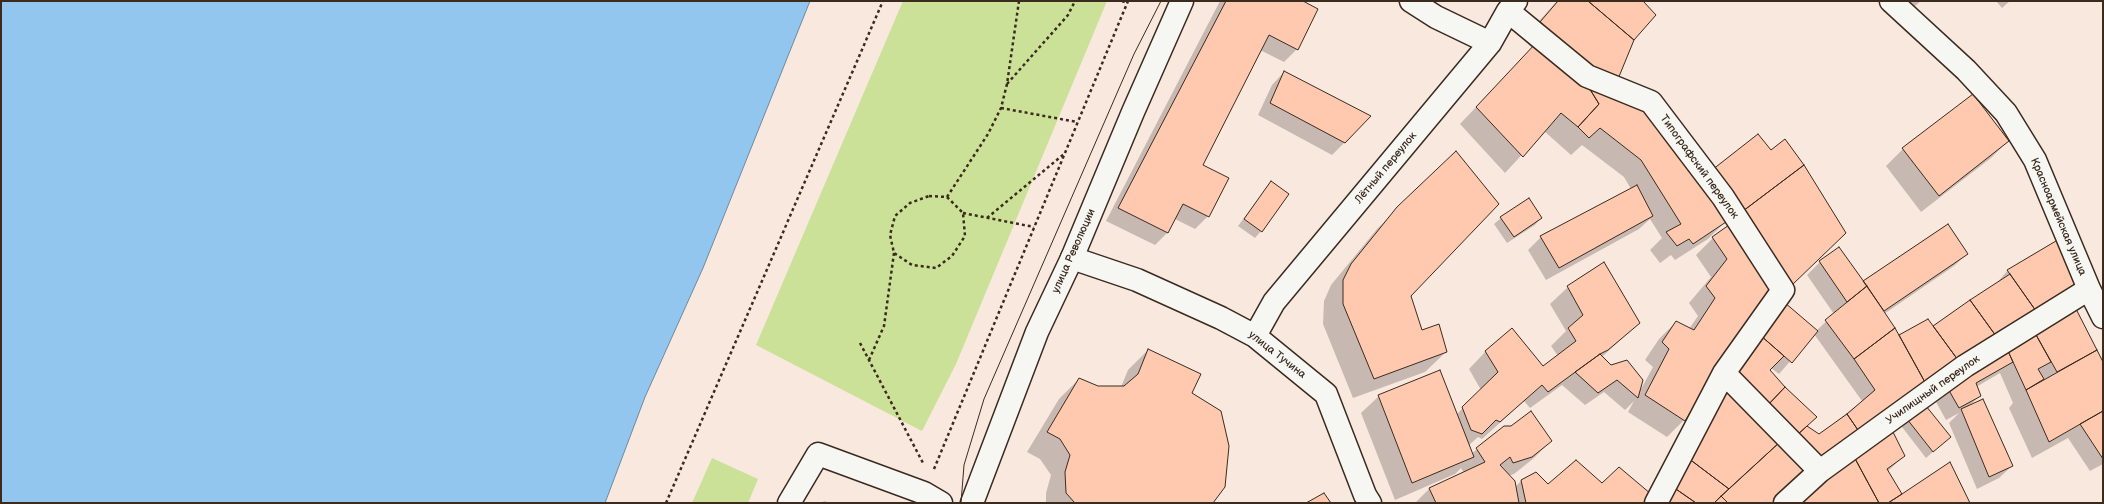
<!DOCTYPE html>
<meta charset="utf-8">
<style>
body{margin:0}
#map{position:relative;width:2104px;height:504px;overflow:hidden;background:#f9e8de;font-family:"Balsamiq Sans",sans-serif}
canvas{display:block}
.frame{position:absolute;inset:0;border:2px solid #3b2a1e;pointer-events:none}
</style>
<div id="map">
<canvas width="2104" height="504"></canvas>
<div class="frame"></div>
</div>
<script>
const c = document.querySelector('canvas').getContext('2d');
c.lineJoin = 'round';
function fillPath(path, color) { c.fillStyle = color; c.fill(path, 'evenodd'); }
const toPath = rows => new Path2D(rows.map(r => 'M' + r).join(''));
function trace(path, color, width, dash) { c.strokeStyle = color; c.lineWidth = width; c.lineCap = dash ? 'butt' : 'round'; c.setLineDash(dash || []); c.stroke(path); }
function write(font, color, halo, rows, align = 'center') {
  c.font = font + ' "Balsamiq Sans",sans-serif'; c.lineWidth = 4; c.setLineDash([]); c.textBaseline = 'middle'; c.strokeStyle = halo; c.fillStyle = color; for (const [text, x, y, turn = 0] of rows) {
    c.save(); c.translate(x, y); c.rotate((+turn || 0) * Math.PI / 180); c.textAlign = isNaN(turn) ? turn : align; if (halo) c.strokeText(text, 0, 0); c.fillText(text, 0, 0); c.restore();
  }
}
fillPath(toPath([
 [903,1,1107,1,956,364,922,431,756,345],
 [712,458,758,479,748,503,692,503]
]), '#cbe197');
const water = toPath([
 [1,1,810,1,703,268,645,397,605,503,1,503,1,1]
]);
fillPath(water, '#92c6ef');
trace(water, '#6f889b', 1);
fillPath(toPath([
 [1220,1,1301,1,1297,49,1284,62,1260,50,1202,165,1208,216,1195,229,1175,219,1168,232,1155,245,1106,221],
 [1557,1,1641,1,1633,39,1617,78,1716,205,1725,222,1708,239,1675,260,1671,255,1660,263,1650,250,1662,238,1650,219,1639,229,1546,280,1528,250,1541,237,1631,189,1624,177,1582,145,1571,155,1544,131,1505,173,1460,124,1532,48,1523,39],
 [1908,1,1921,1,1914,7],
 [1996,1,2010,1,2002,8],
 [1284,72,1345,142,1332,155,1258,115,1272,85],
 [2008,141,1991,158,1921,212,1886,166,1903,149],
 [1271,182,1261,231,1255,238,1238,226],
 [1398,208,1410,296,1422,331,1446,352,1425,372,1353,398,1323,324,1324,301,1331,285,1377,229],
 [1501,218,1541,218,1535,225,1507,243,1494,224],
 [1713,238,1770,287,1684,420,1667,437,1628,412,1634,401,1625,410,1604,392,1585,405,1562,385,1530,408,1524,401,1482,439,1478,437,1468,446,1471,454,1505,427,1551,441,1534,458,1514,474,1508,476,1515,487,1521,481,1548,485,1602,484,1645,503,1415,503,1429,489,1464,473,1461,468,1455,474,1395,500,1361,413,1379,396,1456,415,1481,390,1469,369,1486,351,1543,367,1558,356,1551,346,1566,331,1550,304,1568,287,1639,323,1602,357,1640,391,1653,367,1645,360,1659,339,1676,322,1689,329,1698,316,1689,303,1711,277,1696,255],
 [1967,254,1954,266,1884,314,1898,337,1928,320,1933,327,1996,284,2008,270,2065,296,1808,473,1708,403,1816,331,1834,314,1807,275,1820,262,1863,282],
 [1814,334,1862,401,1819,435,1806,426,1769,370,1771,368,1779,374],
 [2075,309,2103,364,2103,464,2090,471,2068,438,2032,458,2009,408,2013,403,2000,373,1976,387,1980,396,1969,406,2012,466,1999,478,1977,489,1949,423,1959,413,1946,420,1935,400,1948,388],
 [1148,350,1190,393,1211,503,1046,503,1046,493,1051,475,1040,459,1027,452,1059,399,1079,379,1098,387,1121,387,1128,370],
 [1908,420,1943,443,1926,458,1902,427],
 [1904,456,1887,472,1902,495,1969,503,1795,503],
 [824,501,830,503,822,503]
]), '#0003');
const building = toPath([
 [1226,1,1303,1,1318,9,1298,50,1269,35,1203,165,1229,178,1209,217,1183,204,1168,233,1118,208,1226,1],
 [1558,1,1588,1,1634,40,1618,79,1595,70,1540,22,1558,1],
 [1588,1,1643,1,1656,15,1634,40,1588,1],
 [1536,43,1591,91,1599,104,1578,127,1561,113,1523,157,1476,107,1536,43],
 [1284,71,1371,116,1345,143,1270,103,1284,71],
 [1597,87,1638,106,1665,131,1696,172,1726,222,1693,244,1689,239,1677,246,1666,232,1681,224,1641,160,1600,128,1589,138,1578,127,1599,104,1591,91,1597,87],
 [1973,94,2009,141,1939,196,1902,148,1973,94],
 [1758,134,1771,150,1785,139,1804,165,1743,211,1712,170,1758,134],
 [1456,151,1499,204,1411,296,1422,330,1439,324,1447,352,1374,379,1343,304,1343,280,1351,264,1397,207,1456,151],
 [1804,165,1846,233,1792,285,1743,211,1804,165],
 [1271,181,1289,194,1262,232,1244,219,1271,181],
 [1637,185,1653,216,1559,268,1540,236,1637,185],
 [1529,198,1542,218,1514,237,1500,217,1529,198],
 [1948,224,1968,254,1884,311,1863,281,1948,224],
 [1729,225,1772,287,1685,421,1645,395,1669,349,1662,342,1676,321,1694,330,1715,298,1706,286,1727,259,1712,237,1729,225],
 [2061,238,2079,283,2036,311,2007,270,2061,238],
 [1839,247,1867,286,1847,302,1819,261,1839,247],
 [1604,262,1640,323,1608,350,1600,354,1548,392,1542,385,1500,422,1496,420,1482,434,1471,430,1462,407,1498,372,1485,351,1512,328,1543,366,1576,341,1568,328,1583,315,1567,286,1604,262],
 [2010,274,2036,311,1996,336,1970,300,2010,274],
 [1867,286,1895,328,1854,359,1825,320,1867,286],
 [1970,300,1996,336,1958,360,1933,326,1970,300],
 [1784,302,1818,331,1792,363,1760,335,1784,302],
 [2075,307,2097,350,2057,372,2035,333,2075,307],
 [1928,319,1958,360,1926,384,1899,335,1928,319],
 [1895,328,1926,384,1860,433,1847,414,1875,390,1854,359,1895,328],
 [2035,333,2051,362,2038,369,2044,379,2026,390,2007,349,2035,333],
 [1760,335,1784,356,1770,370,1785,387,1767,406,1732,372,1760,335],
 [1148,349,1201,374,1192,393,1221,411,1229,446,1225,487,1213,503,1075,503,1066,493,1065,472,1070,455,1060,439,1047,432,1079,378,1098,386,1124,386,1138,374,1148,349],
 [2007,349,2013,362,1976,383,1981,396,1959,408,1947,387,2007,349],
 [2097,350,2103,362,2103,411,2049,442,2026,390,2097,350],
 [1600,354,1611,365,1627,360,1643,380,1638,398,1617,380,1598,393,1575,372,1600,354],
 [1440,370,1474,457,1412,483,1378,395,1440,370],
 [1725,385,1781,441,1729,489,1688,458,1725,385],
 [1785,387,1817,417,1796,436,1767,406,1785,387],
 [1983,399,2013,466,1989,477,1961,409,1983,399],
 [1926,406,1951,437,1933,452,1907,419,1926,406],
 [1531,411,1552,441,1532,457,1513,463,1510,457,1500,465,1515,481,1519,503,1436,503,1429,488,1485,462,1476,448,1504,426,1511,426,1531,411],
 [2103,411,2103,459,2080,424,2103,411],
 [1847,414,1860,433,1821,461,1796,436,1807,426,1819,434,1847,414],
 [1890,426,1905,456,1887,469,1902,494,1888,503,1879,503,1852,453,1890,426],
 [1781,441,1810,471,1776,503,1728,503,1721,496,1781,441],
 [1852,453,1879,503,1793,503,1852,453],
 [1688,458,1729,489,1714,503,1696,503,1673,487,1688,458],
 [1576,460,1602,483,1619,467,1651,494,1646,503,1526,503,1521,480,1536,472,1548,484,1576,460],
 [1950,462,1970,503,1888,503,1902,494,1950,462],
 [1673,487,1696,503,1664,503,1673,487],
 [1324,493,1331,503,1306,503,1324,493],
 [1721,496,1728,503,1714,503,1721,496]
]);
fillPath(building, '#ffc9b0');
trace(building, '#3b2a1e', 1);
const street = toPath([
 [1411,1,1436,17,1490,43],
 [1891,1,1966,70,2006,113,2035,160,2089,289,2103,317],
 [1508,11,1587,76,1651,102,1723,197,1783,290,1724,373,1656,503],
 [1072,258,1137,280,1221,318,1255,336,1326,394,1365,495,1370,503],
 [1255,336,1274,302,1490,43,1508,11,1516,1],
 [1724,373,1820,471],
 [789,503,818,454,924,493,941,503],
 [1785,503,1820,471,1965,366,2089,289]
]);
const secondary = toPath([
 [972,503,1037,332,1072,258,1133,112,1182,1]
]);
trace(street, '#3b2a1e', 25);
trace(secondary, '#3b2a1e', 25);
trace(toPath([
 [1122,1,1127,3],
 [1007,84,1068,15,1075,1],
 [1001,108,1077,122],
 [929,196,947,197,963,213,965,236,952,256,936,268,912,265,894,253,890,235,895,216,910,203,929,196],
 [947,197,988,134,1001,108,1007,84,1019,1],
 [963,213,1034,227],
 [987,218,1064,154],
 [860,343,923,463],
 [869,360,884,326,894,253],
 [934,469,1128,1],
 [666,503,883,1]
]), '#3b2a1e', 2.5, [3, 3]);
trace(street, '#f6f6f2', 22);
trace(secondary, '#f6f6f2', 22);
trace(toPath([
 [961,503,964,465,984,399,1134,54,1161,1]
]), '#3b2a1e', 1);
write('11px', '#3b2a1e', '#f6f6f2', [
 ["Типографский переулок",1699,167,54],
 ["Лётный переулок",1386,168,-50],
 ["Красноармейская улица",2058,217,67],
 ["улица Революции",1074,251,-66],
 ["улица Тучина",1277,355,38],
 ["Училищный переулок",1933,390,-35]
]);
</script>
